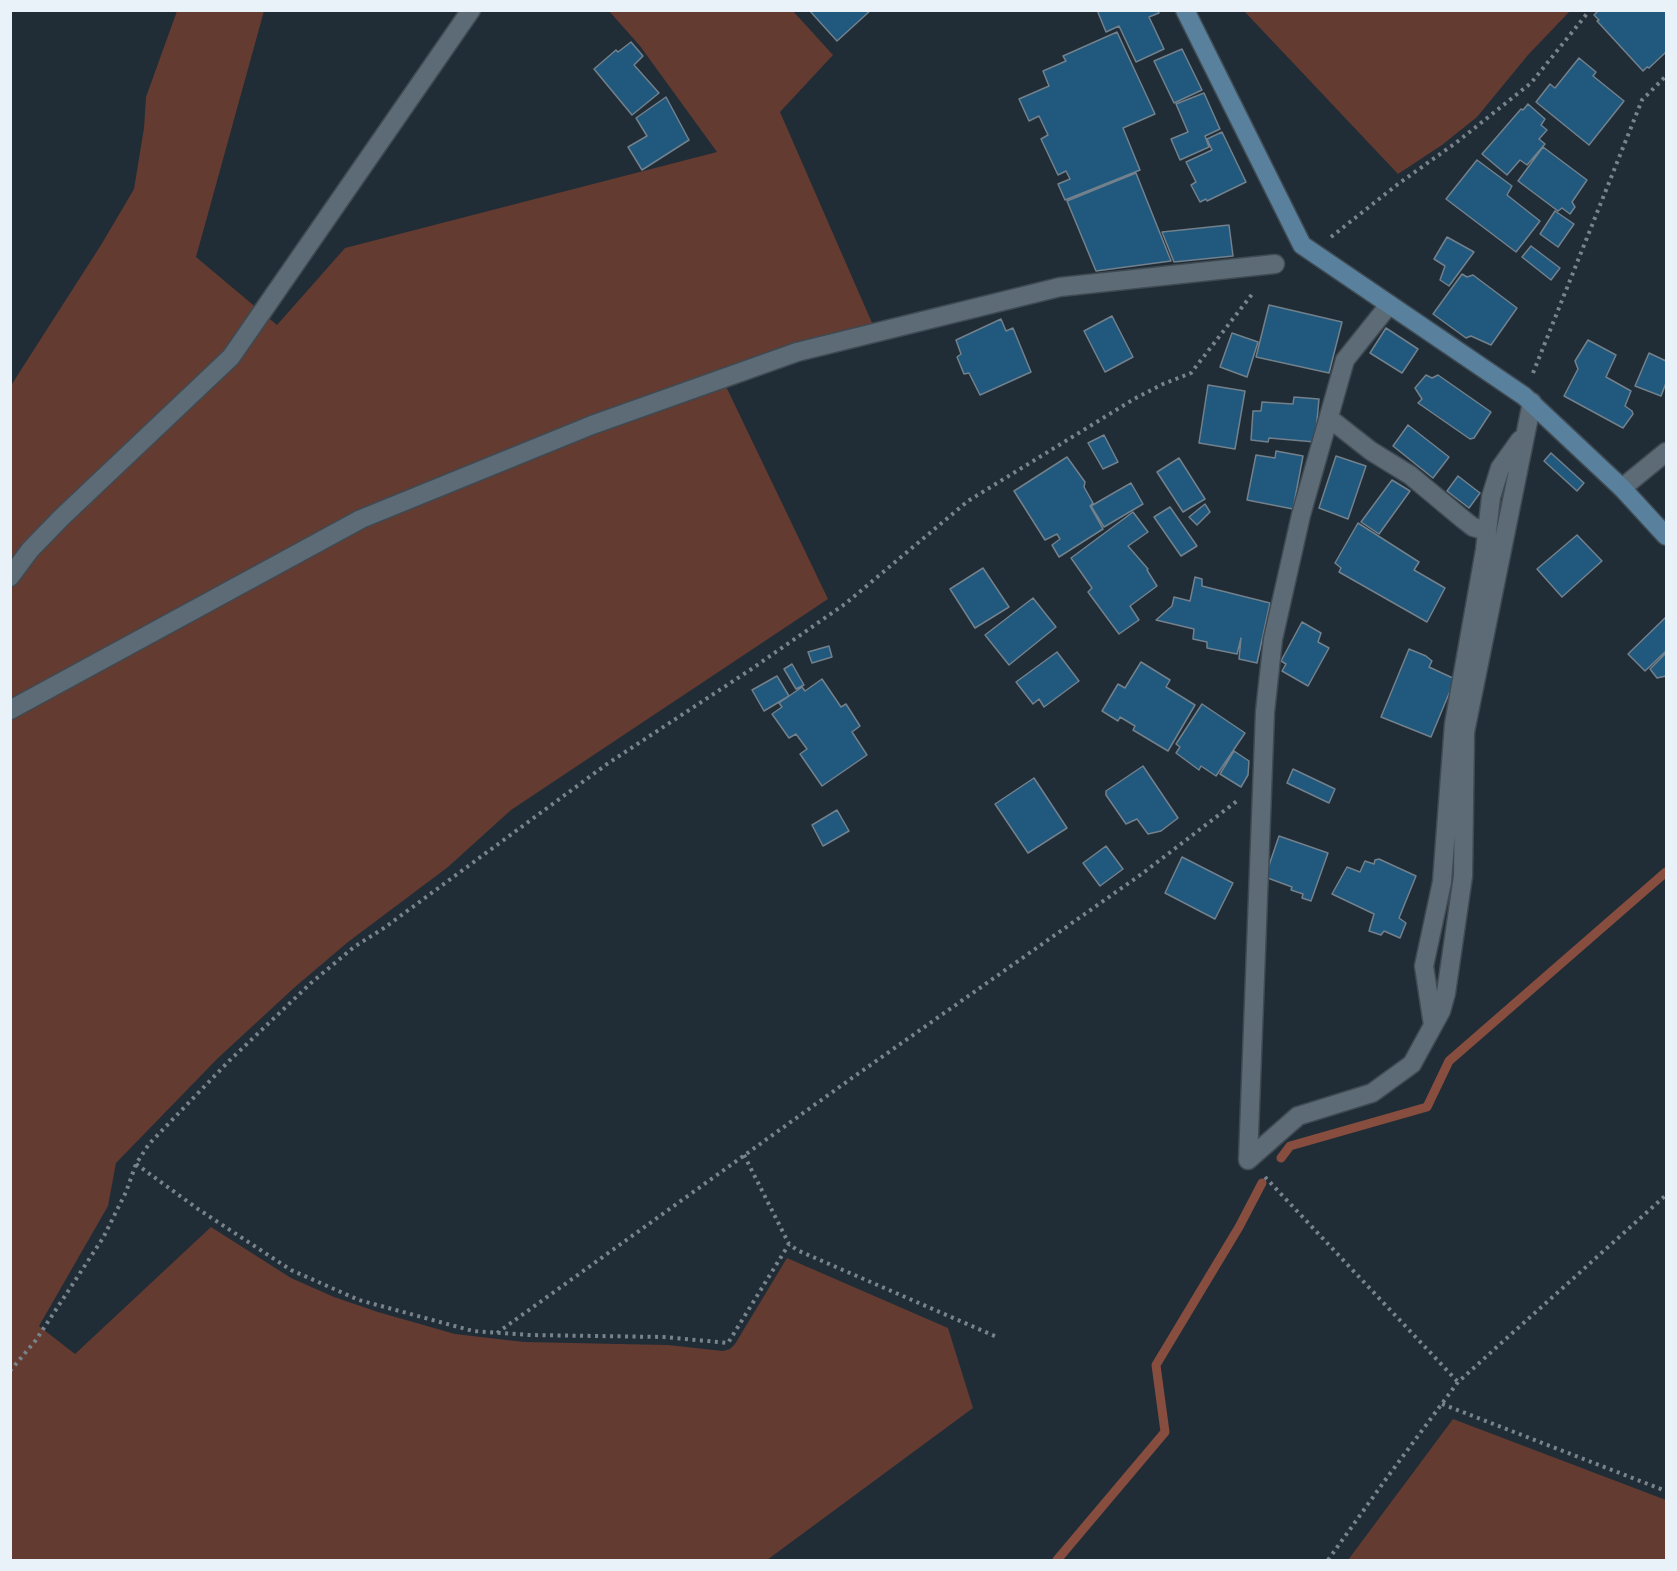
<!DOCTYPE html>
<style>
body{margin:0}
#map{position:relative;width:1677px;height:1571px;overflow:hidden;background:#202c36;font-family:"Titillium Web",sans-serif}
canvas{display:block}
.frame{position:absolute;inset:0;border:12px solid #eaf2f9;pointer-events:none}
</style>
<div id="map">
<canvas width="1677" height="1571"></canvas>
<div class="frame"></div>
</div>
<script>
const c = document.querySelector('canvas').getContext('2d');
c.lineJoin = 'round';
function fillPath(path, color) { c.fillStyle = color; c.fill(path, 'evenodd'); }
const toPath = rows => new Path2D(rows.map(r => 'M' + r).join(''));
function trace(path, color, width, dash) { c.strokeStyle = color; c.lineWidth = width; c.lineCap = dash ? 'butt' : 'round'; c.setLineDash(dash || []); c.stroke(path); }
fillPath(toPath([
 [177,11,264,11,196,257,277,325,345,248,717,152,640,46,609,11,793,11,833,55,780,112,876,332,721,376,828,599,511,810,448,867,348,942,295,987,218,1058,116,1163,108,1206,39,1326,75,1354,211,1227,291,1278,334,1297,378,1312,455,1334,524,1342,668,1345,723,1351,730,1349,735,1344,787,1258,948,1328,973,1408,767,1560,11,1560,10,387,101,245,134,189,144,128,146,97],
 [1244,11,1570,11,1528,55,1477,117,1442,145,1398,174],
 [1453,1419,1666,1500,1666,1560,1348,1560]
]), '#633b31');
trace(toPath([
 [1281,1158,1290,1146,1427,1107,1449,1061,1666,872],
 [1057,1560,1165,1432,1156,1365,1239,1227,1262,1183]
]), '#874d3e', 9);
const building = toPath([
 [809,10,871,10,837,41,809,10],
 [1097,10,1158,10,1159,13,1149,17,1164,49,1136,62,1119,26,1106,32,1097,10],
 [1599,10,1666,10,1666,52,1649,68,1647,67,1643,71,1597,21,1599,20,1594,15,1599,10],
 [1117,32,1155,114,1123,128,1140,170,1065,200,1058,184,1070,179,1066,171,1058,175,1041,139,1048,135,1039,116,1029,121,1019,99,1049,86,1043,71,1066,61,1063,56,1117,32],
 [631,42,643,56,634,65,659,93,632,115,594,69,616,50,618,52,631,42],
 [1182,49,1202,90,1174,103,1154,61,1182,49],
 [1579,58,1596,72,1593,76,1624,101,1589,145,1536,102,1550,84,1555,88,1579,58],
 [1204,93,1220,129,1205,136,1209,147,1180,160,1171,139,1188,132,1176,104,1204,93],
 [666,97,689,140,642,170,628,147,647,136,636,118,666,97],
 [1528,104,1545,119,1541,125,1547,130,1539,139,1545,144,1527,165,1520,160,1507,175,1482,154,1521,109,1523,110,1528,104],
 [1222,132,1246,182,1207,201,1206,199,1200,202,1191,185,1196,182,1186,162,1212,150,1207,139,1222,132],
 [1543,147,1587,180,1572,202,1575,207,1570,214,1562,208,1558,211,1518,181,1543,147],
 [1477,160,1512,186,1507,195,1540,221,1516,252,1446,199,1477,160],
 [1136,173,1171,261,1096,271,1067,201,1136,173],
 [1555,211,1574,224,1558,247,1540,234,1555,211],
 [1229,225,1233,256,1174,262,1162,232,1229,225],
 [1447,237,1474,252,1449,286,1440,280,1445,266,1434,259,1447,237],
 [1531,246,1560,268,1551,280,1522,257,1531,246],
 [1462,274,1467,277,1473,275,1517,308,1491,345,1471,336,1466,338,1433,314,1462,274],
 [1269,305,1342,322,1329,373,1256,357,1269,305],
 [1112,316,1133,357,1105,372,1084,331,1112,316],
 [1001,319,1006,331,1013,328,1031,372,980,395,969,373,964,374,957,357,961,354,956,340,1001,319],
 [1386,328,1418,349,1402,373,1370,353,1386,328],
 [1232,333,1258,342,1247,377,1220,367,1232,333],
 [1588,340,1616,355,1606,377,1631,391,1625,406,1632,411,1633,414,1623,428,1564,396,1578,369,1575,361,1588,340],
 [1649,353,1666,361,1666,383,1661,396,1635,386,1649,353],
 [1426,375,1432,378,1438,375,1491,412,1474,438,1470,439,1418,403,1422,399,1415,388,1426,375],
 [1208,385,1245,391,1235,449,1199,443,1208,385],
 [1294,397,1319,399,1315,442,1269,438,1268,442,1251,440,1253,411,1261,411,1262,402,1293,404,1294,397],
 [1408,425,1449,457,1433,478,1393,446,1408,425],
 [1104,435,1118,462,1103,469,1088,443,1104,435],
 [1276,451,1303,456,1293,509,1247,500,1256,455,1275,458,1276,451],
 [1551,453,1584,483,1577,491,1544,461,1551,453],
 [1336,456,1366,466,1348,519,1319,508,1336,456],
 [1067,457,1085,482,1084,487,1093,503,1090,506,1103,529,1059,557,1052,545,1060,539,1057,534,1045,540,1014,491,1067,457],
 [1179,458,1205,499,1183,512,1157,472,1179,458],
 [1458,476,1480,493,1469,508,1447,491,1458,476],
 [1392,480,1410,491,1379,534,1361,522,1392,480],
 [1131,483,1143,504,1104,527,1091,506,1131,483],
 [1205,504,1210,512,1197,525,1189,517,1205,504],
 [1170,507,1197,546,1181,556,1154,517,1170,507],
 [1133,512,1148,532,1128,546,1148,569,1147,570,1157,586,1130,606,1139,620,1119,634,1088,592,1092,588,1071,558,1133,512],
 [1358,523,1419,562,1414,570,1445,588,1427,622,1339,572,1341,568,1335,563,1358,523],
 [1577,535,1602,561,1562,597,1537,569,1577,535],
 [983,568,1009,607,975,628,950,589,983,568],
 [1195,577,1202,579,1202,586,1270,603,1257,663,1239,659,1241,638,1237,654,1207,648,1207,642,1193,639,1194,629,1156,620,1172,606,1174,597,1190,601,1195,577],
 [1033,598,1056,627,1009,665,985,635,1033,598],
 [1666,617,1666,651,1645,671,1628,654,1666,617],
 [1302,622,1321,633,1318,642,1329,648,1308,686,1282,671,1286,664,1281,661,1302,622],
 [829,646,832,657,812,663,808,652,829,646],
 [1409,649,1426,656,1432,661,1429,667,1455,679,1431,737,1381,717,1409,649],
 [1057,652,1079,681,1044,707,1039,699,1033,704,1016,682,1057,652],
 [1666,653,1666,676,1657,678,1650,669,1666,653],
 [1141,662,1170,680,1166,687,1195,705,1168,751,1133,730,1135,726,1120,717,1118,721,1102,711,1118,684,1125,688,1141,662],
 [792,664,804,685,796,689,784,669,792,664],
 [777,676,789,696,764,711,752,690,777,676],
 [822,679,841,707,846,704,860,726,852,732,867,755,822,786,800,754,807,749,796,734,789,738,772,714,782,707,779,703,802,687,805,691,822,679],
 [1202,704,1245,733,1216,776,1201,766,1199,770,1176,753,1180,747,1176,744,1202,704],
 [1234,751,1249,761,1248,775,1241,787,1220,774,1234,751],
 [1143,766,1178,818,1161,831,1148,834,1137,819,1126,824,1106,795,1106,791,1143,766],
 [1293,769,1335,789,1329,803,1287,783,1293,769],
 [1034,778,1067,828,1028,853,995,804,1034,778],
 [837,810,849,831,823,846,812,825,837,810],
 [1279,836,1328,853,1311,901,1302,898,1303,894,1291,890,1292,887,1265,877,1279,836],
 [1106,846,1123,869,1100,886,1083,863,1106,846],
 [1182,857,1233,883,1215,919,1165,893,1182,857],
 [1379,859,1416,876,1399,918,1406,923,1400,938,1384,931,1381,935,1369,931,1374,914,1332,894,1347,867,1360,872,1365,861,1374,864,1375,860,1379,859]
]);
fillPath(building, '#21587d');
trace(building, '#72818c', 1.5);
const street = toPath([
 [1329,418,1371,451,1410,475,1464,520,1473,527,1487,531],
 [1622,488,1666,452],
 [10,577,30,550,61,518,231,357,471,10],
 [10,710,361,519,592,425,797,352,1060,287,1275,264],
 [1433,1025,1424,966,1442,882,1454,724,1485,550,1491,497,1500,468,1520,440],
 [1248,1160,1265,712,1273,639,1301,515,1345,360,1389,305],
 [1248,1160,1298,1116,1372,1093,1412,1064,1441,1011,1446,993,1463,876,1465,732,1532,402]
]);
const secondary = toPath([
 [1185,10,1302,245,1524,396,1622,488,1666,536]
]);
trace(street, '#3f4a52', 21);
trace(secondary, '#3f4a52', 21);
trace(toPath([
 [1331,237,1398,184,1457,142,1531,83,1590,10],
 [1533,373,1642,100,1666,76],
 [744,1155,789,1244,797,1250,997,1337],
 [136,1164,198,1209,291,1270,359,1300,473,1331,529,1335,664,1337,728,1343,789,1244],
 [1265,1177,1458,1382],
 [497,1333,852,1078,1143,873,1237,801],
 [10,1371,36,1340,103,1238,126,1192,136,1164,149,1144,229,1061,311,983,354,947,384,928,607,764,750,670,845,604,968,501,1134,399,1163,384,1191,373,1253,293],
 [1442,1404,1666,1491],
 [1328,1560,1386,1479,1458,1382,1666,1195]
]), '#79838c', 4, [3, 4.5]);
trace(street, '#5d6b76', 18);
trace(secondary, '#59809c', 18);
</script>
